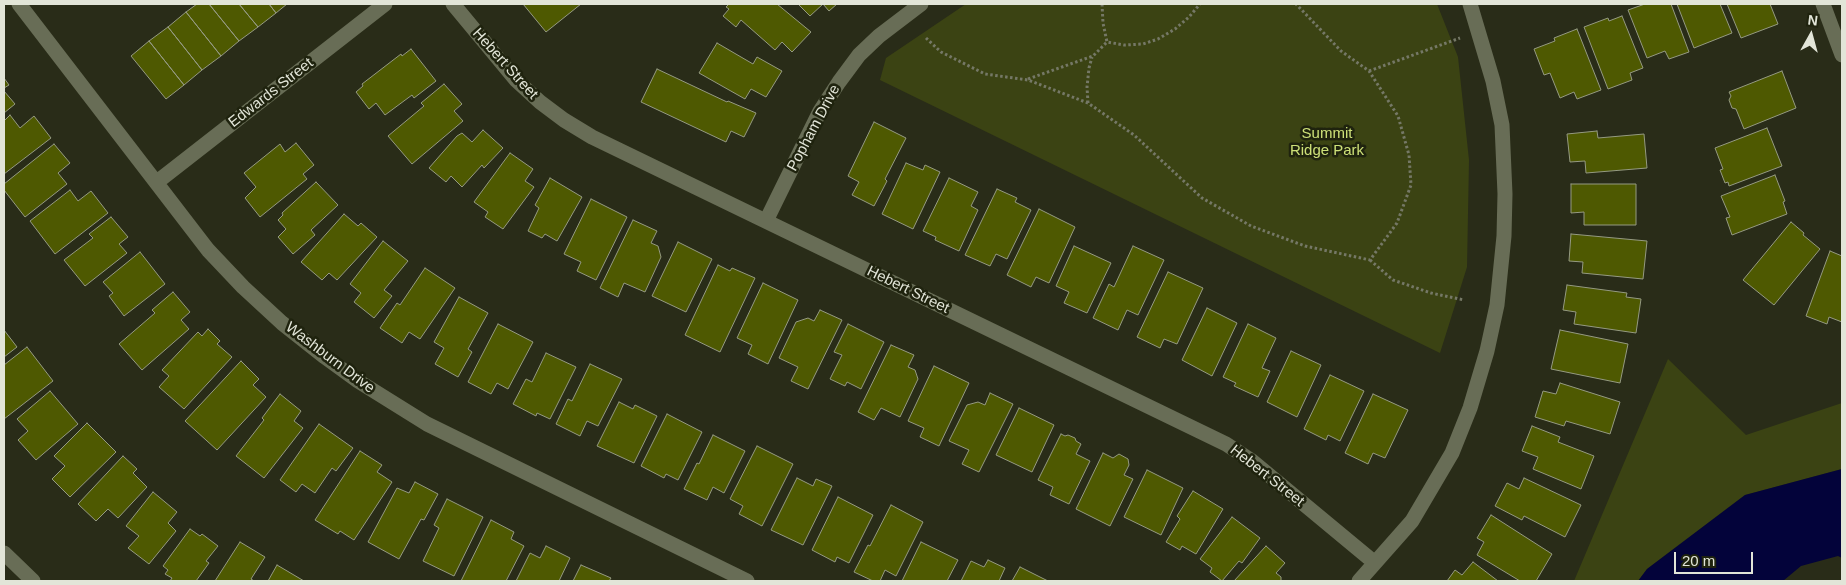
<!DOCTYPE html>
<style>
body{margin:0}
#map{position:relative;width:1846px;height:585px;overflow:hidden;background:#292c18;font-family:Helvetica,sans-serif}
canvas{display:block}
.frame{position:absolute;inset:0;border:5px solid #e2e5d8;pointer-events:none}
.north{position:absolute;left:1786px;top:10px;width:50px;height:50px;-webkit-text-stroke:4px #1f230e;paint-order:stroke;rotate:7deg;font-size:14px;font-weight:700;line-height:20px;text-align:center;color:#e2e5d8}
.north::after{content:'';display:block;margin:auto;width:18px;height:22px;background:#e2e5d8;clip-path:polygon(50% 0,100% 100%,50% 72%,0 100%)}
.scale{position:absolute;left:1674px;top:552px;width:79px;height:22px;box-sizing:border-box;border:2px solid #e2e5d8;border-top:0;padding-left:6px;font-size:15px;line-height:18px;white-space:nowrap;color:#e2e5d8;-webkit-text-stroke:4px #1f230e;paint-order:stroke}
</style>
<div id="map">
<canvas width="1846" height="585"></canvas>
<div class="frame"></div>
<div class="north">N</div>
<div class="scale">20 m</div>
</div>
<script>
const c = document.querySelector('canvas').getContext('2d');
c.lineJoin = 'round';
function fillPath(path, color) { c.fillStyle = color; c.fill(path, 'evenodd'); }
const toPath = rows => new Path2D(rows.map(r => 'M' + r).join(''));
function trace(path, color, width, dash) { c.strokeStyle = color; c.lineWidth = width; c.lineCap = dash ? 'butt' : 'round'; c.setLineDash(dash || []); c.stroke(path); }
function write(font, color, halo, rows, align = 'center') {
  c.font = font + ' Helvetica,sans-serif'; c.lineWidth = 5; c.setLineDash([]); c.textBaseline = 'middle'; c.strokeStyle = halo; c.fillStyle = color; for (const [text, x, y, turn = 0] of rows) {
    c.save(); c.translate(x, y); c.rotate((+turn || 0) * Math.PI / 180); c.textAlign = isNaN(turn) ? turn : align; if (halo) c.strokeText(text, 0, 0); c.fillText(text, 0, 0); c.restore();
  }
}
fillPath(toPath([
 [966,4,1437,4,1458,57,1469,160,1467,267,1440,353,880,80,886,58],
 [1668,359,1746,435,1842,403,1842,469,1745,495,1647,569,1638,581,1574,581]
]), '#3b4313');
fillPath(toPath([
 [1842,469,1842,558,1838,556,1801,566,1783,581,1638,581,1647,569,1745,495]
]), '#03033a');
const building = toPath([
 [197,4,209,4,239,41,221,56,186,12,197,4],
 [209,4,239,4,258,27,239,41,209,4],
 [239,4,269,4,276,13,258,27,239,4],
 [269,4,287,4,276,13,269,4],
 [523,4,581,4,546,32,523,4],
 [729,4,777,4,811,32,792,52,782,42,775,50,741,20,736,27,723,16,729,9,726,7,729,4],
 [798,4,837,4,829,11,823,4,810,16,798,4],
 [1645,4,1671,4,1689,52,1669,59,1665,51,1647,58,1628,10,1645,4],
 [1677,4,1720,4,1732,33,1694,48,1677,4],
 [1727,4,1770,4,1778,24,1741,38,1727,4],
 [186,12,221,56,202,70,168,27,186,12],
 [1622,16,1643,68,1630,73,1632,80,1608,89,1584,27,1608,18,1609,21,1622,16],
 [168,27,202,70,184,85,149,41,168,27],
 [1577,29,1601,90,1577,99,1574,92,1560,98,1550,73,1544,75,1534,49,1555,41,1554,38,1577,29],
 [149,41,184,85,166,99,131,56,149,41],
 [717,43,753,64,757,57,782,71,766,97,751,89,745,99,699,73,717,43],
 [411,49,436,81,414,98,412,95,385,115,376,103,369,109,356,92,363,86,362,84,401,54,402,56,411,49],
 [657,69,727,102,728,101,756,113,744,137,731,131,726,142,641,102,657,69],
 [1782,71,1796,108,1744,129,1736,109,1732,108,1729,100,1731,96,1729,92,1782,71],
 [4,78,9,85,4,88,4,78],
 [444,84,462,104,454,111,463,121,412,164,388,136,424,106,421,103,444,84],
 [4,91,15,104,4,113,4,91],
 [10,115,20,128,34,116,51,138,4,174,4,121,10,115],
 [874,122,906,138,885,179,887,181,874,206,852,195,859,182,848,176,874,122],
 [1767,128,1782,166,1729,186,1728,182,1725,183,1720,170,1723,169,1715,148,1767,128],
 [483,130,503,148,484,168,482,165,462,187,451,176,446,182,429,168,457,136,462,133,472,142,483,130],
 [1597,131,1598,138,1644,134,1647,168,1586,173,1585,161,1570,162,1567,134,1597,131],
 [296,143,314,165,303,174,307,179,260,217,245,198,256,187,244,173,280,144,285,152,296,143],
 [54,144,70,163,58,173,67,184,25,217,4,190,4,184,54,144],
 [510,153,533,169,525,181,534,187,503,229,485,217,488,212,474,202,510,153],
 [906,163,923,170,925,165,940,172,913,229,882,214,906,163],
 [1775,175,1785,201,1783,202,1787,214,1732,235,1726,218,1730,217,1721,196,1775,175],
 [550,178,582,197,557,241,545,234,542,238,528,231,539,208,535,205,550,178],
 [949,178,978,192,971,206,978,210,959,251,935,240,936,237,923,231,949,178],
 [316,182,338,205,311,230,315,235,293,254,278,237,286,229,278,220,283,215,282,213,316,182],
 [1571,184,1636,184,1636,225,1584,225,1584,212,1571,213,1571,184],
 [997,189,1017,198,1015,202,1031,210,1007,259,996,254,990,266,965,255,997,189],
 [70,190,78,201,91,191,108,213,55,254,30,221,70,190],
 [591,199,627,217,596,280,577,271,581,262,564,254,591,199],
 [1039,209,1075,227,1049,283,1036,277,1031,287,1007,275,1039,209],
 [344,214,358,226,361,223,377,237,337,280,329,273,322,280,301,262,344,214],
 [111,217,128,237,119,244,127,253,85,286,64,260,93,238,89,234,111,217],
 [633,220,657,231,651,243,658,246,661,257,645,292,624,283,618,297,600,288,633,220],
 [1791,222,1804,233,1803,235,1820,249,1774,305,1743,280,1791,222],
 [1571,234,1647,241,1643,279,1582,273,1583,262,1569,261,1571,234],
 [383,241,408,261,384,290,392,296,374,318,354,302,361,293,350,284,383,241],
 [678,242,712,259,686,312,652,296,678,242],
 [1074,246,1111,263,1087,313,1064,303,1069,292,1056,286,1074,246],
 [1133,246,1164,260,1138,315,1127,310,1118,330,1093,318,1109,284,1114,287,1133,246],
 [1830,251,1842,256,1842,322,1829,317,1827,324,1806,316,1830,251],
 [140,252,165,284,124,316,109,296,113,293,103,282,140,252],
 [718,265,730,271,732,268,755,278,720,352,685,335,718,265],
 [425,268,455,288,420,339,409,332,402,343,380,328,397,303,400,305,425,268],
 [1168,272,1203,288,1177,344,1164,339,1160,348,1137,337,1168,272],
 [763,283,798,300,768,364,748,354,752,345,737,338,763,283],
 [1567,285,1627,293,1626,297,1641,299,1636,333,1574,324,1576,312,1563,310,1567,285],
 [173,292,190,312,181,320,189,329,142,370,119,344,155,313,152,310,173,292],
 [459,297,488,313,468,349,472,352,458,377,435,364,444,348,434,342,459,297],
 [1207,308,1237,323,1212,376,1182,360,1207,308],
 [820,310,842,320,808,389,791,381,798,367,779,358,796,322,808,318,814,321,820,310],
 [498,324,533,342,508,389,497,383,491,394,468,382,498,324],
 [848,324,884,342,861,389,847,382,845,386,830,379,842,355,834,352,848,324],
 [1248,324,1276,338,1262,368,1270,371,1258,397,1234,386,1236,383,1223,377,1248,324],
 [208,329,220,341,217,344,232,357,184,409,159,387,169,376,162,370,198,332,202,336,208,329],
 [4,330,17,347,4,357,4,330],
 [1560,330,1628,344,1620,383,1551,369,1560,330],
 [891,345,914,355,908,367,915,370,918,379,900,417,881,408,874,420,858,412,891,345],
 [27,347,53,381,4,419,4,365,27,347],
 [1291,351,1321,365,1297,417,1267,402,1291,351],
 [546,353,576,367,550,419,537,413,536,416,513,404,526,379,532,382,546,353],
 [241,361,259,379,253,385,266,397,217,450,185,421,241,361],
 [590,364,622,379,598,426,587,421,580,436,556,424,568,399,572,401,590,364],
 [934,366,969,383,939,446,920,437,924,428,908,421,934,366],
 [1330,375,1364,391,1340,441,1328,435,1326,440,1304,429,1330,375],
 [1560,383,1620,402,1610,434,1566,421,1564,426,1535,417,1543,391,1556,394,1560,383],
 [50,391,78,424,36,460,18,440,28,431,17,419,50,391],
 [990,393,1013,404,979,472,962,464,969,450,949,441,967,405,978,402,985,405,990,393],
 [280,394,301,411,294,421,303,428,264,478,236,456,264,420,262,418,280,394],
 [1373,394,1408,410,1385,458,1373,453,1368,464,1345,453,1373,394],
 [619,402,633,409,635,405,657,416,634,463,597,446,619,402],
 [1019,408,1054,425,1032,472,996,455,1019,408],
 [667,414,702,432,678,480,666,474,664,478,641,466,667,414],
 [87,423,116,452,70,497,52,479,65,466,54,456,87,423],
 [319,424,353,448,336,471,332,468,315,493,302,484,296,492,280,480,319,424],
 [1532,426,1560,437,1558,442,1594,456,1581,489,1533,469,1538,457,1522,451,1532,426],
 [1061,434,1065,436,1068,435,1075,438,1076,441,1081,444,1076,454,1090,461,1069,504,1050,495,1053,487,1038,480,1061,434],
 [713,435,745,451,724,493,713,487,707,500,684,489,697,463,699,464,713,435],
 [757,446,793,464,762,526,739,514,743,506,730,499,757,446],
 [360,451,382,465,377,472,392,482,354,540,340,531,338,534,315,520,360,451],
 [1103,453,1113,458,1119,454,1128,459,1129,465,1124,475,1133,479,1110,526,1076,509,1103,453],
 [123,456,137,469,133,473,147,487,118,518,108,509,96,521,78,504,123,456],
 [1147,470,1183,488,1161,535,1124,517,1147,470],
 [797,478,813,486,816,479,832,486,803,545,771,530,797,478],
 [1524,478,1581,505,1565,537,1524,516,1522,520,1495,506,1507,483,1519,489,1524,478],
 [415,482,438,494,424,520,421,519,399,559,368,542,397,488,409,493,415,482],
 [1193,491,1223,509,1196,554,1182,546,1180,550,1166,542,1180,519,1177,516,1193,491],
 [153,492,177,512,168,523,176,531,149,564,128,548,139,536,126,526,153,492],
 [838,497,873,515,849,563,837,557,835,562,812,550,838,497],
 [447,499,483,517,454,576,423,561,439,528,434,525,447,499],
 [891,505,923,522,896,576,885,570,880,581,873,581,854,572,868,545,870,546,891,505],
 [1491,515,1552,554,1536,581,1520,581,1477,555,1484,542,1477,538,1491,515],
 [1232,517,1260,538,1242,563,1239,561,1222,581,1210,572,1212,568,1200,559,1232,517],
 [491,520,514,532,511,539,524,546,506,581,461,581,491,520],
 [190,529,200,536,202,534,218,546,206,561,209,563,196,581,170,581,172,578,165,574,168,570,163,566,190,529],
 [240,542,265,557,251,579,254,581,215,581,240,542],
 [921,542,958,560,947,581,902,581,921,542],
 [546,546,570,558,559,581,516,581,530,553,540,558,546,546],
 [1266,546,1285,563,1276,573,1281,577,1281,581,1234,581,1266,546],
 [988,560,1005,568,999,581,961,581,971,561,984,567,988,560],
 [1473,562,1498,581,1447,581,1455,570,1462,575,1473,562],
 [277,565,304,581,268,581,277,565],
 [581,565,611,578,609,581,573,581,581,565],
 [1020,567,1048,581,1012,581,1020,567]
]);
fillPath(building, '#4e5901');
trace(building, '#959a82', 1);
trace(toPath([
 [1102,4,1103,23,1107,42,1124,45,1143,44,1158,39,1175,29,1189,17,1200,4],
 [926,38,941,52,985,74,1028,80,1088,103,1134,135,1202,198,1251,226,1305,246,1370,260,1397,223,1411,185,1409,155,1398,116,1369,71,1341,51,1296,4],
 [1369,71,1460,38],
 [1028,79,1093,56,1107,42],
 [1088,103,1087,87,1089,68,1092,57],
 [1370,260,1393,280,1431,293,1464,300]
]), '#757866', 3, [2.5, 2.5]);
trace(toPath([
 [19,4,208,250,243,287,282,323,325,357,358,381,427,424,747,581],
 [453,4,516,80,540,102,564,120,592,137,1226,444,1252,461,1375,563],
 [1823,4,1842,55],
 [157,182,385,4],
 [766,221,820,111,839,82,859,55,879,36,921,4],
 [1359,581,1412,521,1452,453,1470,408,1487,351,1497,305,1504,236,1505,194,1502,125,1493,81,1470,4]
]), '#686d56', 15);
trace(toPath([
 [4,553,33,581]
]), '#686d56', 15);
write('15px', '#e2e5d8', '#1f230e', [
 ["Hebert Street",505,64,48],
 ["Edwards Street",271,93,-38],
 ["Popham Drive",814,128,-62],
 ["Hebert Street",908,290,26],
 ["Washburn Drive",330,358,37],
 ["Hebert Street",1267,476,38]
]);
write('15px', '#cde078', '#1f230e', [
 ["Summit",1327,134],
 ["Ridge Park",1327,151]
]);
</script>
